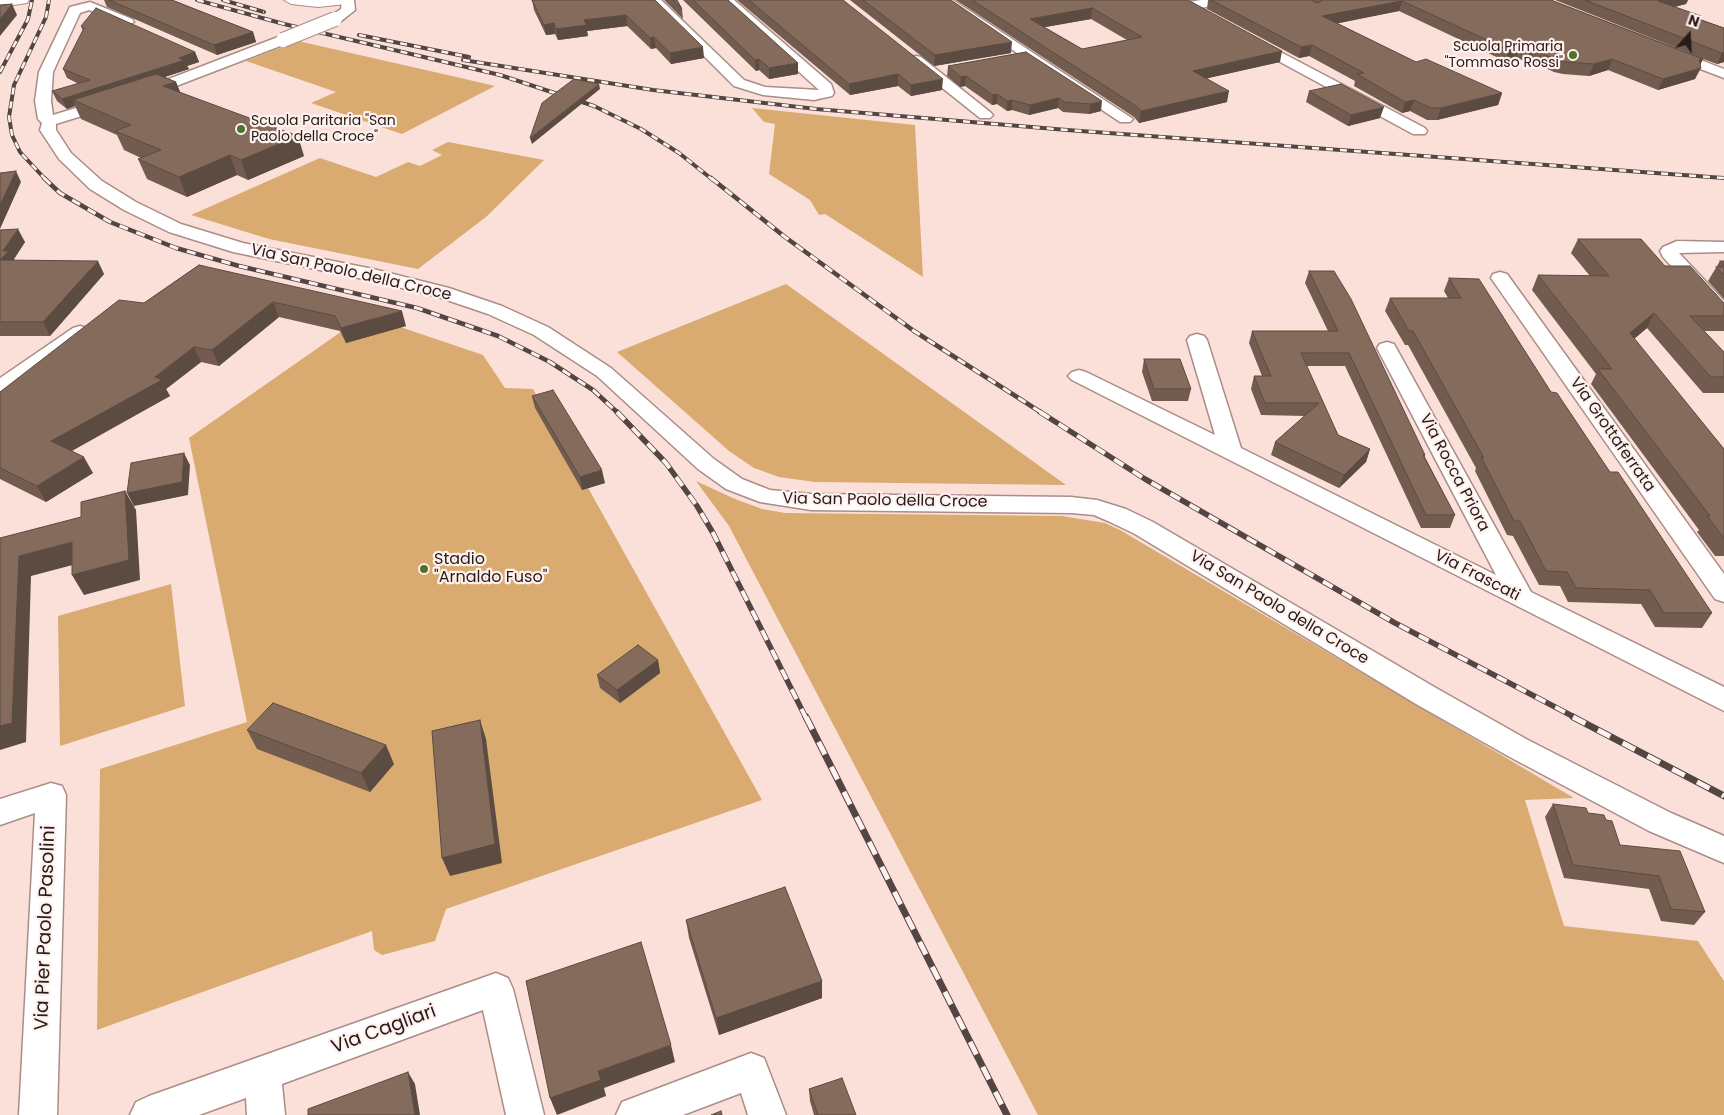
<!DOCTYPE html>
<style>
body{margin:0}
#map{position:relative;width:1724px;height:1115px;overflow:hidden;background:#fbe0da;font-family:Poppins,sans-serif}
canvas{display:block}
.north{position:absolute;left:1664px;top:10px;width:50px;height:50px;-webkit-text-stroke:4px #fff1ee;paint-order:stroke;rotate:19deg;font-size:14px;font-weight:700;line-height:20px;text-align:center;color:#271c19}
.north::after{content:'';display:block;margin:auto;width:18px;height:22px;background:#271c19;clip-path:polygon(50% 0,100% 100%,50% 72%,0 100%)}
</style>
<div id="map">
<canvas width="1724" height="1115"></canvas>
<div class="north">N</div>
</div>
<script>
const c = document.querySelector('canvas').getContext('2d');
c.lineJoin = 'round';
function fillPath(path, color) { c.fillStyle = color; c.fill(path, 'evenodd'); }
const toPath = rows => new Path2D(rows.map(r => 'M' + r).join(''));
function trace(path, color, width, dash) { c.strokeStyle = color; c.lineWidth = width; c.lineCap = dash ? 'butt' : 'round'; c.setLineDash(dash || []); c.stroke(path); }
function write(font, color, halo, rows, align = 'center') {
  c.font = font + ' Poppins,sans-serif'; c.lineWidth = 4.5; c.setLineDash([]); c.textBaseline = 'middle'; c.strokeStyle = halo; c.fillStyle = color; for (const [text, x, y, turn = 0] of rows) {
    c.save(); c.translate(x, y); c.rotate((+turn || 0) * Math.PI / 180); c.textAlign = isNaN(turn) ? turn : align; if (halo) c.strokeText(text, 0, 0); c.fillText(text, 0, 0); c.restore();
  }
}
fillPath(toPath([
 [298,41,452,76,495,86,402,134,311,103,336,92,246,61],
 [752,108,915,125,923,277,825,214,819,215,810,200,769,174,775,124,764,122],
 [448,142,544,160,486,217,418,269,269,239,191,215,320,158,376,177,408,162,420,166,442,155,432,150],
 [786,284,1066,485,815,482,779,477,754,468,729,451,617,352],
 [365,315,483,355,505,388,533,389,762,800,446,909,435,941,382,955,374,950,372,931,97,1030,100,769,247,722,189,438],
 [696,481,735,499,762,509,785,513,1062,516,1105,523,1120,530,1574,798,1525,800,1564,926,1698,941,1724,981,1724,1115,1038,1115,729,526],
 [171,584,185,706,60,746,58,616]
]), '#d9ab71');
const minor = toPath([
 [342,0,354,0,355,10,340,22,330,22,328,19,330,16,341,9,342,0],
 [648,0,661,0,744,80,765,87,819,90,720,0,734,0,831,84,834,93,832,96,814,100,763,95,734,86,648,0],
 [938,0,953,0,1133,119,1130,122,1120,122,938,0],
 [1201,0,1230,0,1224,4,1188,10,1182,6,1183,3,1201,0],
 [90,2,132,19,134,22,127,26,89,10,80,13,53,72,51,101,53,115,161,82,278,37,283,36,290,40,288,43,171,88,56,124,56,130,71,153,102,181,136,202,181,224,243,243,373,269,449,288,502,306,548,327,611,368,714,459,742,479,770,490,811,494,1071,497,1097,500,1126,509,1153,522,1436,688,1528,740,1671,813,1724,836,1724,863,1649,831,1508,756,1416,704,1135,534,1108,521,1094,515,1071,513,811,510,760,502,726,489,698,469,597,376,534,335,488,314,435,296,373,281,233,252,169,232,124,210,90,189,59,159,40,130,42,123,38,119,35,101,39,72,70,7,90,2],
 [1252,37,1425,128,1427,131,1425,134,1413,134,1247,44,1245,41,1247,38,1252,37],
 [1669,48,1724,69,1724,78,1664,55,1662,52,1669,48],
 [916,56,921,57,990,112,993,115,990,118,980,118,911,63,909,60,911,57,916,56],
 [1677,241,1724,242,1724,252,1721,252,1679,253,1724,301,1724,319,1717,317,1663,257,1660,251,1663,247,1677,241],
 [1500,272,1507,274,1724,574,1724,602,1715,599,1491,278,1493,274,1500,272],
 [80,326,87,328,90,332,87,336,8,393,0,394,0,378,73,328,80,326],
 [1197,334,1204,336,1207,340,1241,448,1496,575,1377,348,1380,344,1387,342,1394,344,1531,592,1724,687,1724,711,1072,380,1068,376,1072,372,1079,370,1086,372,1215,435,1187,340,1190,336,1197,334],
 [51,783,62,786,66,795,57,1115,19,1115,35,813,0,825,0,799,51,783],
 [496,973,508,978,513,989,544,1115,506,1115,483,1010,282,1084,285,1115,247,1115,246,1098,199,1115,130,1115,136,1102,149,1096,496,973],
 [751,1053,764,1058,786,1115,748,1115,741,1093,683,1115,616,1115,622,1102,751,1053]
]);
const tertiary = toPath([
 [0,0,29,0,27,3,0,7,0,0],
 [284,0,353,0,346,4,318,7,291,4,284,0]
]);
trace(minor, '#ab8c86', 3);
trace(tertiary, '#ab8c86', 2);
fillPath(minor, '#fff');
fillPath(tertiary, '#fff');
const railFar3 = toPath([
 [197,0,284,24,500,75,594,106,641,129,679,153,713,180],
 [223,0,264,12],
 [359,35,469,57],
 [463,60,653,90,816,109,1067,130,1724,178],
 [0,72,28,19,32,0],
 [46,180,20,152,12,135,9,117,14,85,46,17,49,0]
]);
const railFar2 = toPath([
 [44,178,60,193,110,222,176,248,239,266,417,308,498,336,550,362,593,390,618,413],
 [711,178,785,237,914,331,1042,413]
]);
const railFar1 = toPath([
 [617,412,666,463,697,506,713,533,806,718],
 [1040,412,1145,479,1395,623,1576,718]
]);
const rail = toPath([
 [806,717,1007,1115],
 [1573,717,1724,796]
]);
trace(railFar3, '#534541', 4);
trace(railFar2, '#534541', 4.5);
trace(railFar1, '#534541', 5.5);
trace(rail, '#534541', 7);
trace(railFar3, '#fff1ee', 2.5, [7]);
trace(railFar2, '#fff1ee', 3, [9]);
trace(railFar1, '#fff1ee', 4, [11]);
trace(rail, '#fff1ee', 5, [14]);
const minorBridge = toPath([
 [283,40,335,19]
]);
trace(minorBridge, '#ab8c86', 16, []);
trace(minorBridge, '#fff', 14);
fillPath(toPath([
 [104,0,172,0,253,32,256,42,217,55,107,7],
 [532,0,655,0,704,58,671,64,656,48,651,49,627,26,587,31,588,36,558,40,555,34,546,35,534,10],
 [664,0,677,0,682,9,683,19],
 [683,0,728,0,798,74,769,79,759,70,756,71],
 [737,0,843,0,942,90,911,96,898,86,850,95],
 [850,0,951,0,1011,53,934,66],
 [956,0,1188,0,1280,62,1207,78,1227,102,1139,123,1134,117],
 [1091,19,1127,40,1082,49,1044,27],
 [1208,0,1551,0,1702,58,1555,0,1688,0,1686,4,1675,7,1700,19,1724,28,1724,62,1717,64,1703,59,1700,65,1695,79,1658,90,1608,70,1589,76,1563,74,1554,72,1529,60,1525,61,1516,58,1505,61,1399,11,1337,23,1416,62,1502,93,1498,105,1437,120,1427,120,1410,111,1402,113,1354,86,1355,81,1309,56,1299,58,1207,9],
 [81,26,195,52,199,62,187,66,189,69,165,77,176,82,180,93,304,156,248,180,237,175,187,197,147,179,138,159,141,158,124,150,117,135,81,119,75,106,67,109,57,101,52,91,79,84,67,78,63,69,83,31],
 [1026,52,1101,111,1089,114,1063,112,1058,108,1029,115,1012,110,1007,111,997,104,992,105,965,86,960,87,947,76,948,66],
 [1309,91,1380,118,1348,126,1306,102],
 [0,230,25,242,14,259,14,261,104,274,50,336,0,336],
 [1578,239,1665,266,1724,303,1724,331,1704,331,1724,352,1724,393,1703,393,1647,328,1634,339,1724,449,1724,556,1715,556,1697,532,1699,530,1591,384,1596,374,1532,290,1538,275,1590,276,1571,253],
 [1720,261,1724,261,1724,299,1708,281],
 [199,265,406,326,346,343,340,331,279,317,219,366,201,362,166,389,170,396,72,451,93,473,46,502,0,479,0,392,144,303],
 [1309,271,1425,455,1425,457,1455,515,1450,528,1421,528,1345,366,1306,366,1338,435,1370,449,1366,462,1339,488,1271,455,1275,442,1305,416,1261,415,1251,389,1254,376,1262,376,1249,343,1252,331,1328,331,1305,283],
 [1449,278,1551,392,1610,472,1712,613,1702,628,1655,627,1641,604,1568,602,1560,586,1539,585,1513,536,1507,535,1475,471,1476,468,1408,345,1405,345,1385,311,1390,298,1448,298,1444,291],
 [1144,359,1191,389,1188,401,1152,401,1142,372],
 [532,396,605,483,582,490,535,408],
 [658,660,660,673,620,703,600,688,597,675],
 [247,730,394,764,370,792,257,749],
 [1553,804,1588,813,1606,820,1620,845,1705,912,1694,925,1661,921,1649,889,1564,878,1545,817],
 [686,920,822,981,822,998,719,1035,689,938],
 [809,1089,856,1115,814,1115,810,1101]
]), '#725c4f');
fillPath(toPath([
 [1661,0,1688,0,1686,4,1654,11,1658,1],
 [1402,1,1399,11,1320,27,1322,16],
 [12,4,17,15,0,36,0,19],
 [1092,8,1091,19,1029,30,1030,19],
 [626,15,627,26,587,31,588,36,558,40,556,29,584,20],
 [554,23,555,34,546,35,544,25],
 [253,32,256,42,217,55,214,45],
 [654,37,656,48,651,49,650,38],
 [1012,42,1011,53,934,66,935,55],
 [1312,45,1309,56,1299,58,1301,47],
 [703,47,704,58,671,64,670,53],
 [1520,47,1516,58,1505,61,1509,50],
 [1533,49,1529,60,1525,61,1529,50],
 [1282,51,1280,62,1191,82,1193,71],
 [195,52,199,62,187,66,189,69,82,104,73,100,75,106,67,109,62,99],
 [1722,53,1724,53,1724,62,1717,64],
 [759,59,759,70,756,71,755,60],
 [1612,59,1608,70,1589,76,1594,64],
 [1703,59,1698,69,1701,68,1695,79,1658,90,1663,79,1699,60],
 [798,63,798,74,769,79,769,68],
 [898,74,898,86,850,95,849,84],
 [966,76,965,86,960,87,961,77],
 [943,79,942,90,911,96,911,85],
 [176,82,184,101,163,86],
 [599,84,600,89,532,144,530,138],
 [1229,91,1227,102,1139,123,1141,111],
 [1502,93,1498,105,1437,120,1441,108],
 [997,94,997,104,992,105,993,95],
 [1059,98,1058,108,1029,115,1030,105],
 [1012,100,1012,110,1007,111,1007,101],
 [1414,100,1410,111,1402,113,1405,102],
 [1102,101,1101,111,1089,114,1091,104],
 [1384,107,1380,118,1348,126,1351,115],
 [298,136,304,156,248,180,241,160],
 [230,155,237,175,187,197,179,177],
 [16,171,21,182,0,229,0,205],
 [18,229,25,242,14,259,16,264,0,261,3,251],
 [98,261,104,274,50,336,43,322],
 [273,302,279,317,219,366,212,350],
 [402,311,406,326,346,343,341,328],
 [1654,313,1647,328,1622,349,1630,333],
 [194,347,201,362,166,389,170,396,60,457,51,441,155,377],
 [1370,449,1366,462,1339,488,1344,475],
 [184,453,190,465,188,495,134,506,127,493],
 [84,457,93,473,46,502,37,486],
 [602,470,605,483,582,490,580,477],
 [125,491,136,510,140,580,84,595,72,575],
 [72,542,84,562,31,576,26,742,0,750,0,726,19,556],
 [658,660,660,673,620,703,617,690],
 [480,720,486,739,502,863,450,876,442,858],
 [386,745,394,764,370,792,361,773],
 [822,981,822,998,719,1035,716,1018],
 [671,1045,675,1062,604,1088,606,1096,557,1115,550,1098,598,1071],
 [408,1072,415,1084,420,1115,415,1115]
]), '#5c4b40');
const building = toPath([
 [109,0,172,0,253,32,214,45,109,0],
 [532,0,655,0,703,47,670,53,654,37,650,38,626,15,584,20,587,25,556,29,554,23,544,25,532,0],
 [673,0,677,0,682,9,673,0],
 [693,0,728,0,798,63,769,68,759,59,755,60,693,0],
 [749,0,843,0,943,79,911,85,898,74,849,84,749,0],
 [863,0,951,0,1012,42,935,55,863,0],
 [972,0,1188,0,1282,51,1193,71,1229,91,1141,111,1136,106,972,0],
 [1092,8,1142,37,1082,49,1030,19,1092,8],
 [1211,0,1311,0,1318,3,1323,0,1551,0,1703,59,1699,60,1701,68,1663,79,1612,59,1594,64,1567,62,1558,61,1533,49,1529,50,1520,47,1509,50,1402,1,1322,16,1416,62,1426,59,1502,93,1441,108,1431,108,1414,100,1405,102,1357,74,1364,73,1312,45,1301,47,1211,0],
 [1585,0,1661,0,1658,1,1701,16,1695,18,1724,28,1724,53,1722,53,1585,0],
 [12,4,0,19,0,5,12,4],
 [96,8,195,52,179,58,185,60,62,99,52,91,90,80,63,69,84,28,81,26,96,8],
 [1026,52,1102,101,1091,104,1064,102,1059,98,1030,105,1012,100,1007,101,997,94,993,95,966,76,961,77,948,66,1026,52],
 [156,74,176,82,163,86,298,136,241,160,230,155,179,177,138,159,161,150,115,131,131,125,73,100,156,74],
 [574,79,599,84,530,138,542,103,574,79],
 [1341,84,1384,107,1351,115,1309,91,1341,84],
 [16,171,0,205,0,173,16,171],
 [18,229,3,251,9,251,0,260,0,230,18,229],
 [1578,239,1641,239,1665,266,1690,266,1724,303,1724,316,1690,316,1724,352,1724,377,1711,377,1654,313,1630,333,1724,449,1724,538,1707,516,1710,516,1598,369,1612,369,1538,275,1609,276,1578,239],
 [0,260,98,261,43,322,0,322,0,260],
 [1720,261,1724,261,1724,266,1720,261],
 [199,265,402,311,341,328,335,316,273,302,212,350,194,347,155,377,162,380,51,441,84,457,37,486,0,468,0,392,119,300,144,303,199,265],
 [1716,267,1724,267,1724,275,1716,267],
 [1309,271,1334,271,1351,299,1425,455,1423,455,1455,515,1426,515,1349,353,1301,353,1338,435,1370,449,1344,475,1275,442,1319,403,1265,403,1254,376,1271,376,1252,331,1338,331,1309,271],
 [1449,278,1479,279,1551,392,1557,393,1610,472,1618,472,1712,613,1664,613,1650,590,1576,588,1567,572,1546,571,1520,521,1514,521,1481,457,1484,458,1413,331,1409,331,1390,298,1461,298,1449,278],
 [1144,359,1180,359,1191,389,1154,389,1144,359],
 [553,390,602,470,580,477,532,396,553,390],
 [184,453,182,482,127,493,131,463,184,453],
 [125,491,129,560,72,575,72,542,19,556,12,723,0,726,0,538,81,517,81,502,125,491],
 [638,645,658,660,617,690,597,675,638,645],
 [273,703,386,745,361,773,247,730,273,703],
 [480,720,495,844,442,858,432,731,480,720],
 [1553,804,1586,808,1588,813,1604,815,1606,820,1612,821,1620,845,1680,851,1705,912,1671,909,1659,876,1573,865,1553,804],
 [785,887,822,981,716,1018,686,920,785,887],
 [641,942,671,1045,598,1071,601,1080,550,1098,526,981,641,942],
 [408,1072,415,1115,308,1115,308,1109,408,1072],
 [842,1078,856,1115,818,1115,809,1089,842,1078],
 [721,1111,722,1115,711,1115,721,1111]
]);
fillPath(building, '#846b5c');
trace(building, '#5c4b40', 1);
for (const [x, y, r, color] of [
 [1573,55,5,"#4f712a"],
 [241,129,5,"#4f712a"],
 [424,569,5,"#4f712a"]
]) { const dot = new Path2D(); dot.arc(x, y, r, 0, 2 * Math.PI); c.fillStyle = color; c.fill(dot); trace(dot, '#fff1ee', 2); }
write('14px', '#271c19', '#fff1ee', [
 ["Scuola Primaria",1563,47],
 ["\"Tommaso Rossi\"",1563,63],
 ["Scuola Paritaria \"San",251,121,"left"],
 ["Paolo della Croce\"",251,137,"left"]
], 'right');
write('16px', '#271c19', '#fff1ee', [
 ["Via San Paolo della Croce",351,273,13],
 ["Via Grottaferrata",1612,435,55],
 ["Via Rocca Priora",1454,473,62],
 ["Via San Paolo della Croce",885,501,1],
 ["Via Frascati",1477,576,27],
 ["Via San Paolo della Croce",1279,608,31]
]);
write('16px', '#271c19', '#fff1ee', [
 ["Stadio",434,560],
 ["\"Arnaldo Fuso\"",434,578]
], 'left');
write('19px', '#271c19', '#fff1ee', [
 ["Via Pier Paolo Pasolini",46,928,-88],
 ["Via Cagliari",384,1030,-20]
]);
</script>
